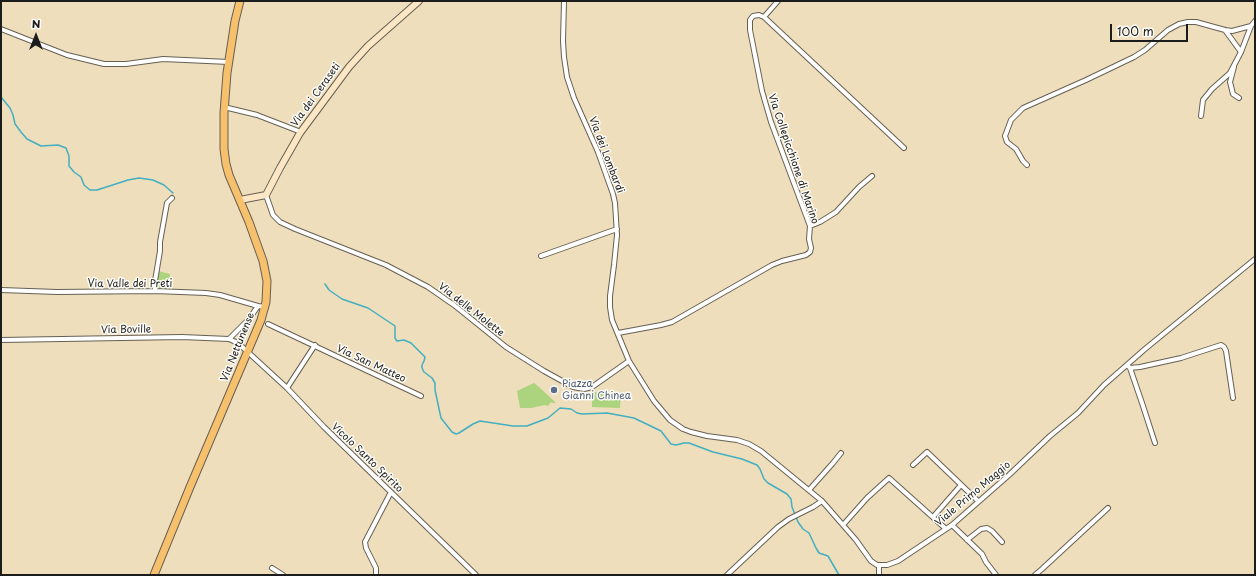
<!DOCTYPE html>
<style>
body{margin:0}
#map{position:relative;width:1256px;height:576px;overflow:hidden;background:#eedebc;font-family:"Playpen Sans",sans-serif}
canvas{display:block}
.frame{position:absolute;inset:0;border:2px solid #1c1c1c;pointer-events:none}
.north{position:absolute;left:16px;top:16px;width:40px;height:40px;-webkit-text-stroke:3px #fdfcf7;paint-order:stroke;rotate:0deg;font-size:11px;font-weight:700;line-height:16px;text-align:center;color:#1c1c1c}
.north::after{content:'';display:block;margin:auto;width:14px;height:18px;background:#1c1c1c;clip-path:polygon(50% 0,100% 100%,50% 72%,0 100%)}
.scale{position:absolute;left:1110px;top:24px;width:78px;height:18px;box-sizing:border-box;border:2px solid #1c1c1c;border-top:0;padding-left:5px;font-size:12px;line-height:14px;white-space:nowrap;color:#1c1c1c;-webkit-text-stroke:3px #fdfcf7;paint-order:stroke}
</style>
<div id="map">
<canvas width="1256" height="576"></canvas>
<div class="frame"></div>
<div class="north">N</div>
<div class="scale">100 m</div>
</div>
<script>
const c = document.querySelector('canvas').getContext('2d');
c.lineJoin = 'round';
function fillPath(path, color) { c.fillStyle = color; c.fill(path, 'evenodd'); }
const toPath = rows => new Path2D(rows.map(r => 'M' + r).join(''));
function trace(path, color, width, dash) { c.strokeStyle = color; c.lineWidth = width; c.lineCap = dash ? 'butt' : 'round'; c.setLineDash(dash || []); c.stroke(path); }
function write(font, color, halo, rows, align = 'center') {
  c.font = font + ' "Playpen Sans",sans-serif'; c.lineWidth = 3; c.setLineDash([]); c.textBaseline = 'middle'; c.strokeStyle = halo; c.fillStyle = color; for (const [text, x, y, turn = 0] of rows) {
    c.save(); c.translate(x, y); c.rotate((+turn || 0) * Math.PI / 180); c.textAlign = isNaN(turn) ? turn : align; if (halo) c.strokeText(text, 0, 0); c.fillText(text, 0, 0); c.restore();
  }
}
fillPath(toPath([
 [158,271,170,274,169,290,159,290,156,287],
 [534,383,539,387,556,403,553,403,551,402,548,406,545,405,531,408,520,408,517,391],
 [592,392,621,394,620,408,592,407]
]), '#acd37d');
trace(toPath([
 [1,97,10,108,13,115,15,124,21,132,27,139,41,146,58,145,66,148,69,156,69,166,74,172,81,177,84,185,90,190,97,190,128,180,139,178,153,180,164,185,173,193],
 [325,284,329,290,342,299,368,308,395,326,395,338,397,341,404,340,411,343,425,357,424,361,422,365,422,368,424,372,432,378,435,383,435,390,441,418,452,432,456,434,459,433,473,424,480,421,513,426,527,426,548,418,560,408,571,409,577,413,582,414,607,413,634,418,661,431,671,444,676,445,684,443,689,443,713,452,742,459,757,465,760,469,764,479,768,483,787,494,791,499,792,507,798,522,803,529,809,533,816,548,819,553,828,556,839,575]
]), '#43afc1', 1.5);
const street = toPath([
 [564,1,563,41,564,57,567,77,574,98,598,152,613,194,615,203,617,235,614,265,610,296,610,307,612,320,629,361,654,401,670,420,683,429,691,432,707,436,737,440,749,444,761,451,822,501,856,540,871,561,877,565,887,565,898,561,952,525,1009,475,1050,436,1078,413,1104,385,1145,349,1255,259],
 [764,17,778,1],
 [1,29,67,55,104,64,126,64,163,59,229,62],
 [1225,30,1241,52],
 [1234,67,1230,82,1233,94,1239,98],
 [224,107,257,115,301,132],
 [1201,116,1203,100,1212,89,1230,73,1241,52,1251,26],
 [1027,165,1023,161,1016,149,1007,142,1005,136,1011,120,1023,108,1086,80,1134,57,1145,50,1168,30,1179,24,1188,22,1196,22,1225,30,1232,31,1251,26,1255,21],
 [266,195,273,215,280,222,295,229,386,265,428,287,454,305,506,347,544,371,573,387,584,389,592,387,629,361],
 [810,226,820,222,836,212,859,187,872,176],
 [541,256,617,229],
 [1,290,57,292,155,291,206,293,220,295,258,306],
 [155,291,155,281,160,251,160,242,167,203,172,198],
 [268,324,421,396],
 [618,333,661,325,672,322,772,265,782,261,806,255,810,252,811,248,809,239,810,226,771,122,762,91,750,30,750,20,753,16,759,15,764,17,904,148],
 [229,339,249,319,258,306,265,307],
 [1,340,182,337,229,339,238,343,287,388,324,427,476,575],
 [1127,365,1130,368,1140,367,1181,358,1221,345,1224,347,1226,351,1233,398],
 [1130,368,1142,403,1155,443],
 [287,388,315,345],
 [913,465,927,452,978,501],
 [809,490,833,463,841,453],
 [933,517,961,485],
 [843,525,867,498,889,478,946,529],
 [952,525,982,554,986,562,996,575],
 [967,540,981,529,987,528,992,531,1002,542],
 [879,565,879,575],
 [272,568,283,575],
 [376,575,376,568,366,548,365,542,391,492],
 [727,575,778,527,789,519,813,507,822,501],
 [1035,575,1042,569,1108,508]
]);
const secondary = toPath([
 [240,200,266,195,280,168,300,133,349,67,368,46,419,1]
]);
const primary = toPath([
 [154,575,190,487,261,320,266,302,267,281,263,261,249,222,229,175,226,164,224,149,224,113,227,73,235,21,240,1]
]);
trace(street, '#666054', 6);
trace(secondary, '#666054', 8);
trace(primary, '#666054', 9);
trace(street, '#fff', 4);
trace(secondary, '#fce6c4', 6);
trace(primary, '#f7c06c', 7);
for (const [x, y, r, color] of [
 [554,390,4,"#5c6f8a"]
]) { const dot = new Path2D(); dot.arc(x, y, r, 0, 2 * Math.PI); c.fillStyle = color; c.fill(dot); trace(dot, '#fdfcf7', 1.5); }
write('10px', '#1c1c1c', '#fdfcf7', [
 ["Via dei Ceraseti",316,95,-54],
 ["Via dei Lombardi",606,155,69],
 ["Via Collepicchione di Marino",793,159,71],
 ["Via Valle dei Preti",130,284],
 ["Via delle Molette",471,310,38],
 ["Via Boville",126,330,-1],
 ["Via Nettunense",238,347,-68],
 ["Via San Matteo",371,364,25],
 ["Vicolo Santo Spirito",367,458,44],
 ["Viale Primo Maggio",973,494,-40]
]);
write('10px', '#4e5e75', '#fdfcf7', [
 ["Piazza",562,384],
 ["Gianni Chinea",562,396]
], 'left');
</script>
